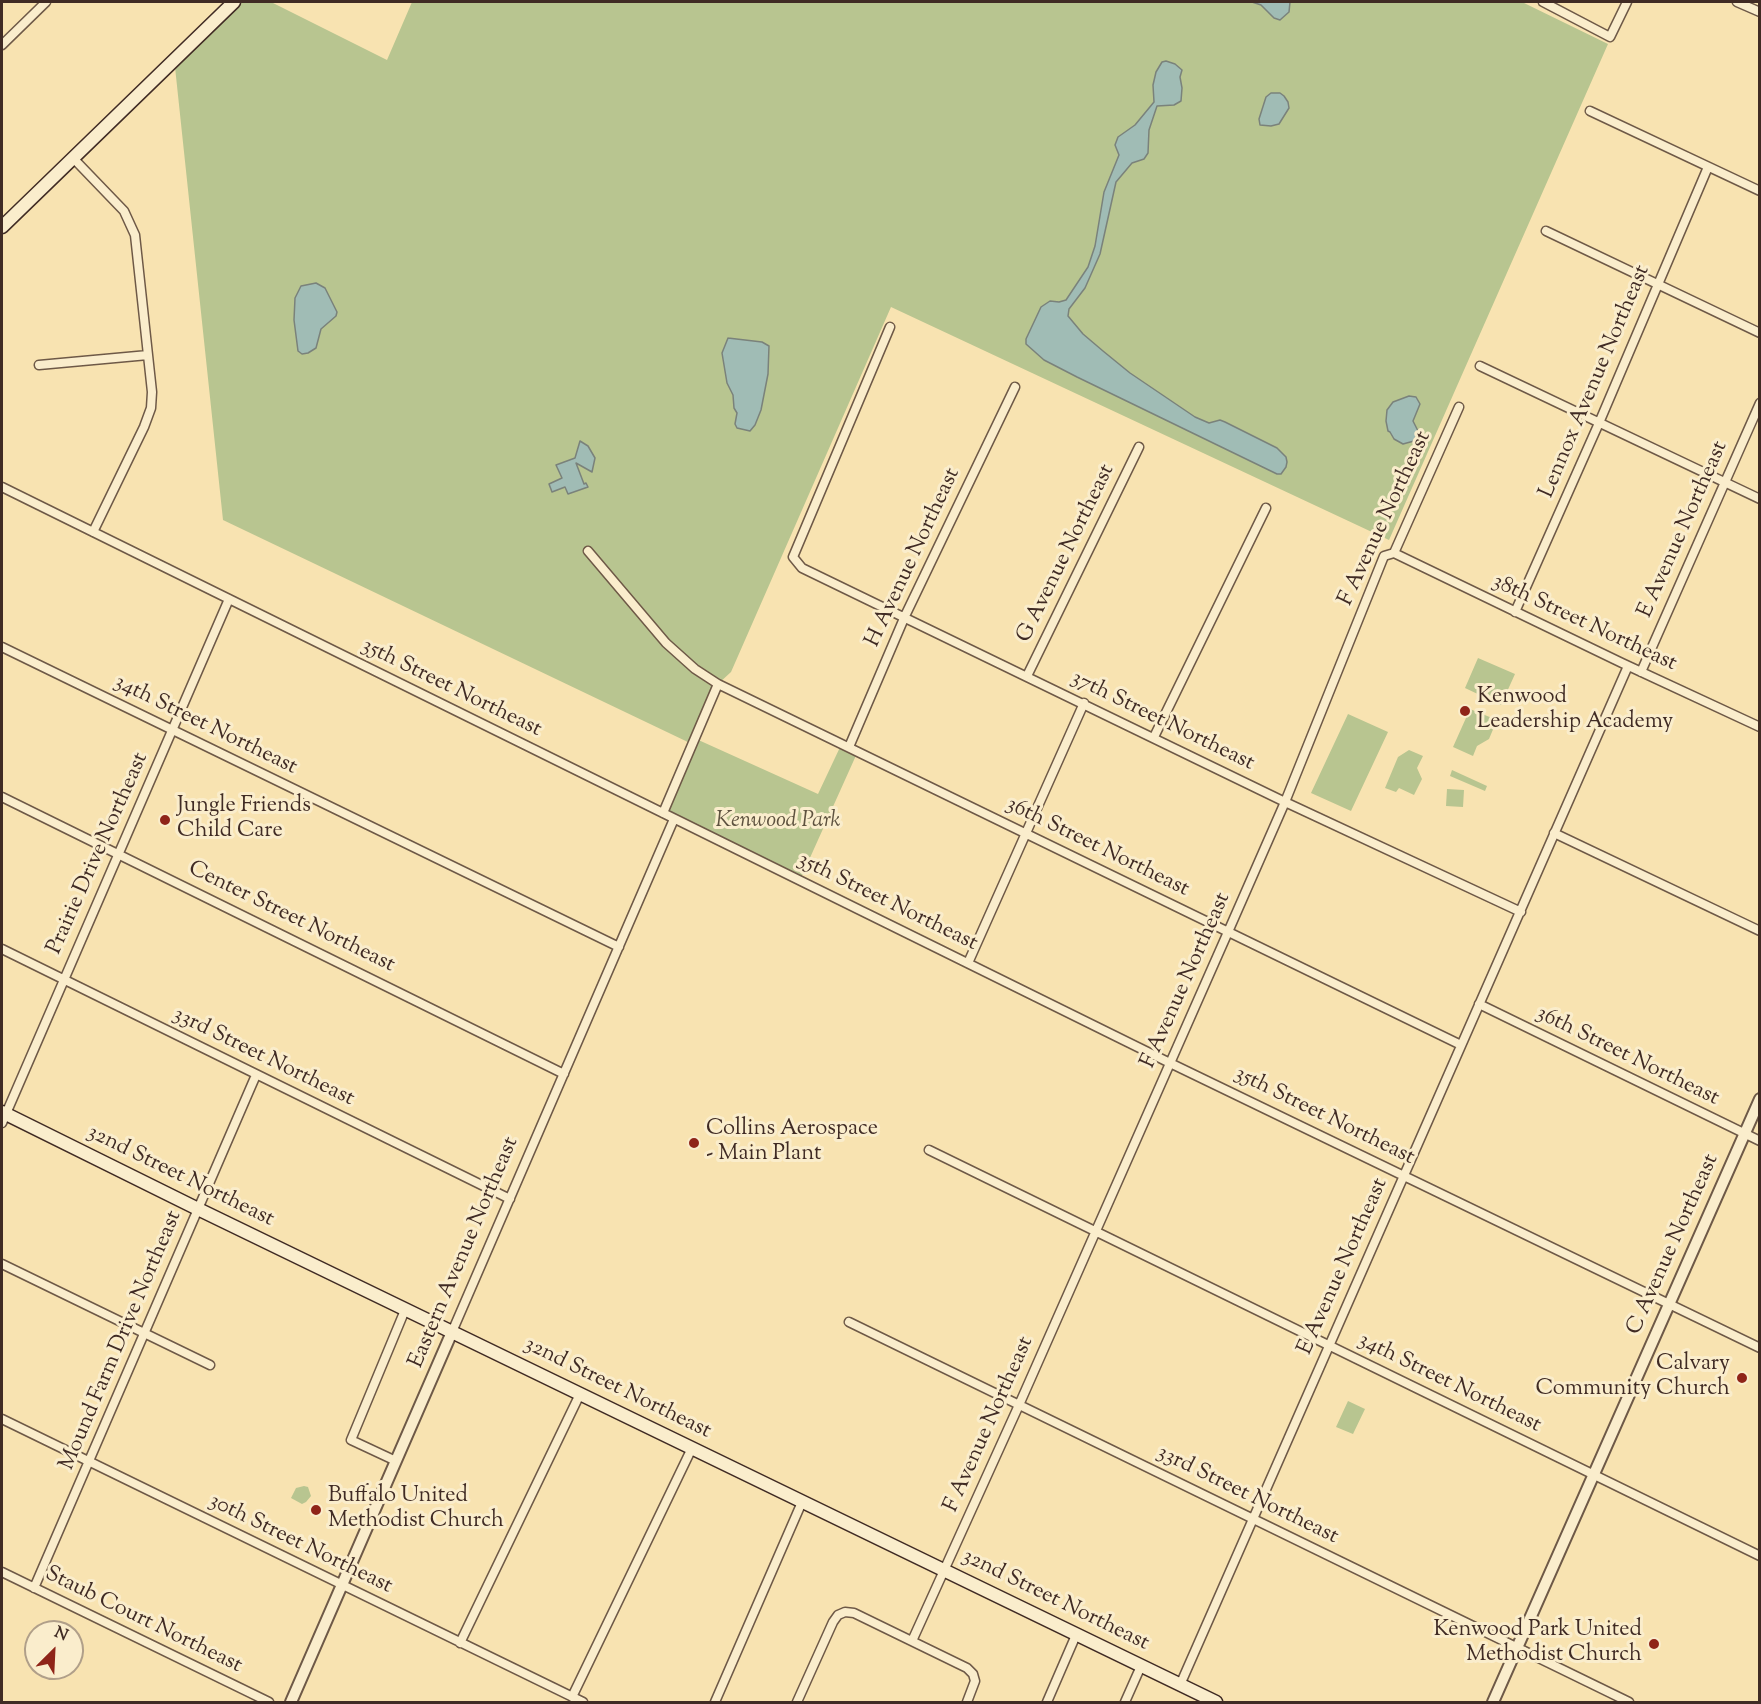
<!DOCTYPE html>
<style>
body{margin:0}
#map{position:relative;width:1761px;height:1704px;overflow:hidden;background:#f8e3b1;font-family:"Sorts Mill Goudy",serif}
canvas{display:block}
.frame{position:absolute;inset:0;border:3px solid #402b24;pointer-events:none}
.north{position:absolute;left:24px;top:1620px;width:60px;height:60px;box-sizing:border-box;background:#faedcc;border:2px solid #b09f89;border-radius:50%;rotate:24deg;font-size:16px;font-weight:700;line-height:24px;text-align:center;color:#402b24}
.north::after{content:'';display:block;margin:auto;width:21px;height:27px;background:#8f2418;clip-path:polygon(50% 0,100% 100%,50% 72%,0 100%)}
</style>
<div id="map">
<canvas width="1761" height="1704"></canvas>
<div class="frame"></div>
<div class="north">N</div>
</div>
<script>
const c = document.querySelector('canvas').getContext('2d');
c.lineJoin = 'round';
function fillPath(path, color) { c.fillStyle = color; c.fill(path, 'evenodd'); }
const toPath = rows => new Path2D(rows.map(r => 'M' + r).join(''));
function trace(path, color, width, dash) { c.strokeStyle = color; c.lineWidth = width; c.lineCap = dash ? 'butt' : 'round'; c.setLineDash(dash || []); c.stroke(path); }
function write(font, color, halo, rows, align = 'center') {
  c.font = font + ' "Sorts Mill Goudy",serif'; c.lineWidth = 6; c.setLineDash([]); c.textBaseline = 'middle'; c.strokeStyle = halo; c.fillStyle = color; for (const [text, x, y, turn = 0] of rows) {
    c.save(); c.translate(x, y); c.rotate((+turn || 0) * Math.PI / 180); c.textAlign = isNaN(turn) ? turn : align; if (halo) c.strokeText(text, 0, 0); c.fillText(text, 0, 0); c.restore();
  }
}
fillPath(toPath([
 [235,2,271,2,387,60,412,2,1522,2,1608,44,1389,540,891,307,731,672,718,684,694,738,818,794,842,743,858,751,800,880,663,813,692,744,223,520,175,67],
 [1478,658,1515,674,1501,705,1465,688],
 [1470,709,1497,720,1489,739,1477,746,1473,756,1453,747],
 [1348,714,1388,732,1351,811,1311,793],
 [1409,750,1423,756,1417,768,1422,779,1414,795,1399,788,1396,792,1385,788,1398,757],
 [1452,770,1487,786,1485,791,1450,776],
 [1447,789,1464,790,1463,807,1446,806],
 [1348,1401,1365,1409,1353,1434,1336,1427],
 [304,1486,308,1487,311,1496,306,1502,302,1504,291,1498,296,1488]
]), '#b8c590');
const water = toPath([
 [1252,2,1290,2,1289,12,1280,20,1274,18,1261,5,1252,2],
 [1166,61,1175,64,1182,70,1180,77,1182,88,1181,101,1174,105,1157,106,1149,130,1148,153,1144,159,1132,163,1116,182,1100,254,1085,288,1069,309,1068,316,1083,334,1103,351,1130,373,1195,417,1209,423,1220,420,1225,422,1277,448,1286,457,1287,462,1286,467,1281,474,1277,474,1077,377,1044,360,1026,344,1026,339,1041,307,1050,301,1059,302,1066,300,1088,267,1095,246,1104,192,1119,155,1115,145,1118,137,1135,125,1154,102,1153,85,1156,72,1162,62,1166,61],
 [1271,93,1280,93,1284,96,1288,102,1289,108,1279,124,1271,126,1260,125,1259,119,1266,97,1271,93],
 [316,283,325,288,337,312,336,316,321,329,316,348,308,353,302,354,298,351,294,320,295,298,301,286,316,283],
 [728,338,762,342,769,346,768,374,761,410,755,425,750,431,737,428,735,424,737,413,734,408,733,395,727,383,722,353,728,338],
 [1409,396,1416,397,1420,404,1413,421,1418,431,1414,441,1403,444,1394,439,1390,432,1388,431,1386,421,1387,410,1393,402,1409,396],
 [580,441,588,446,595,458,592,472,576,463,584,484,586,483,588,487,568,494,565,487,552,492,549,484,562,478,556,465,575,458,580,441]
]);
fillPath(water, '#a0bcb5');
trace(water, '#7a827b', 1.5);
const minor = toPath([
 [1543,2,1610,37,1627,2],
 [1737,2,1760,12],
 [2,45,46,2],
 [1590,111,1760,191],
 [73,158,124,211,135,235,152,392,151,408,144,427,93,532],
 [1546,231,1760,333],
 [890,327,793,557,802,568,1285,802,1521,912],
 [39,365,148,355],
 [1480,366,1760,499],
 [2,487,1170,1063,1760,1348],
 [588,551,666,643,695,669,718,684,1461,1045],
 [1394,553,1622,663,1760,727],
 [1515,612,1599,423,1708,167],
 [2,647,619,947],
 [1641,672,1760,403],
 [1027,676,1139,447],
 [1154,737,1266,508],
 [849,747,905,616,1015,387],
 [2,797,564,1074],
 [663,813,718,684],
 [1554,833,1760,931],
 [2,949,510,1199],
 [968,963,1084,703],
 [1479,1004,1760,1141],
 [2,1123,229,599],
 [929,1150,1760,1556],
 [2,1264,210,1365],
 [849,1322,1629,1702],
 [452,1332,674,819],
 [2,1419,583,1702],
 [396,1461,351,1440,405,1310],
 [2,1572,269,1702],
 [34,1588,256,1075],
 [912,1641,1019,1405,1228,932,1285,802,1384,556,1394,553,1459,407],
 [460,1643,580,1394],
 [1180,1685,1628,666],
 [572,1697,692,1448],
 [715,1702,802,1502],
 [797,1702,833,1622,838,1615,845,1612,854,1613,967,1668,973,1674,975,1681,967,1702],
 [1047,1702,1076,1635],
 [1125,1702,1141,1666]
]);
const tertiary = toPath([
 [291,1702,452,1332],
 [1493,1702,1760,1099]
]);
const secondary = toPath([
 [2,227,234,2],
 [2,1112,198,1209,1216,1702]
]);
trace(minor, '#6e5947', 11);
trace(tertiary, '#6e5947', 14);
trace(secondary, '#402b24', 15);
trace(minor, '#faedcc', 8);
trace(tertiary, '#faedcc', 10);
trace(secondary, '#faedcc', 12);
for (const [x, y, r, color] of [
 [1465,711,6,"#8f2418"],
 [165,820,6,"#8f2418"],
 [694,1143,6,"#8f2418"],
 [1742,1378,6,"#8f2418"],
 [316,1510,6,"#8f2418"],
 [1654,1644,6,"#8f2418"]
]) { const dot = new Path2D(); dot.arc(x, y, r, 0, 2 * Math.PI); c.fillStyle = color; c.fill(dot); trace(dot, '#faedcc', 2); }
write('22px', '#402b24', '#faedcc', [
 ["Lennox Avenue Northeast",1596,382,-67],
 ["F Avenue Northeast",1386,519,-65],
 ["E Avenue Northeast",1684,530,-66],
 ["G Avenue Northeast",1067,554,-64],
 ["H Avenue Northeast",914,558,-65],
 ["38th Street Northeast",1584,624,25],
 ["35th Street Northeast",451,689,26],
 ["37th Street Northeast",1162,722,26],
 ["34th Street Northeast",205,726,26],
 ["36th Street Northeast",1097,848,26],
 ["Prairie Drive Northeast",99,854,-66],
 ["35th Street Northeast",887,903,26],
 ["Center Street Northeast",291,918,26],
 ["F Avenue Northeast",1187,981,-66],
 ["36th Street Northeast",1627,1057,26],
 ["33rd Street Northeast",263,1058,26],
 ["35th Street Northeast",1324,1117,26],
 ["32nd Street Northeast",180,1177,26],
 ["C Avenue Northeast",1674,1245,-66],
 ["Eastern Avenue Northeast",465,1253,-67],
 ["E Avenue Northeast",1344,1267,-66],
 ["Mound Farm Drive Northeast",122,1341,-67],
 ["34th Street Northeast",1449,1384,26],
 ["32nd Street Northeast",617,1389,26],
 ["F Avenue Northeast",990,1425,-66],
 ["33rd Street Northeast",1247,1496,26],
 ["30th Street Northeast",300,1545,26],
 ["32nd Street Northeast",1055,1601,26],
 ["Staub Court Northeast",143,1621,26]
]);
write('22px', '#402b24', '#faedcc', [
 ["Kenwood",1477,698],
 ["Leadership Academy",1477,723],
 ["Jungle Friends",177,807],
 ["Child Care",177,832],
 ["Collins Aerospace",706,1130],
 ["- Main Plant",706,1155],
 ["Calvary",1730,1365,"right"],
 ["Community Church",1730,1390,"right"],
 ["Buffalo United",328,1497],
 ["Methodist Church",328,1522],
 ["Kenwood Park United",1642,1631,"right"],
 ["Methodist Church",1642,1656,"right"]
], 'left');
write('italic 22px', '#5e523f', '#faedcc', [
 ["Kenwood Park",778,822]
]);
</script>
